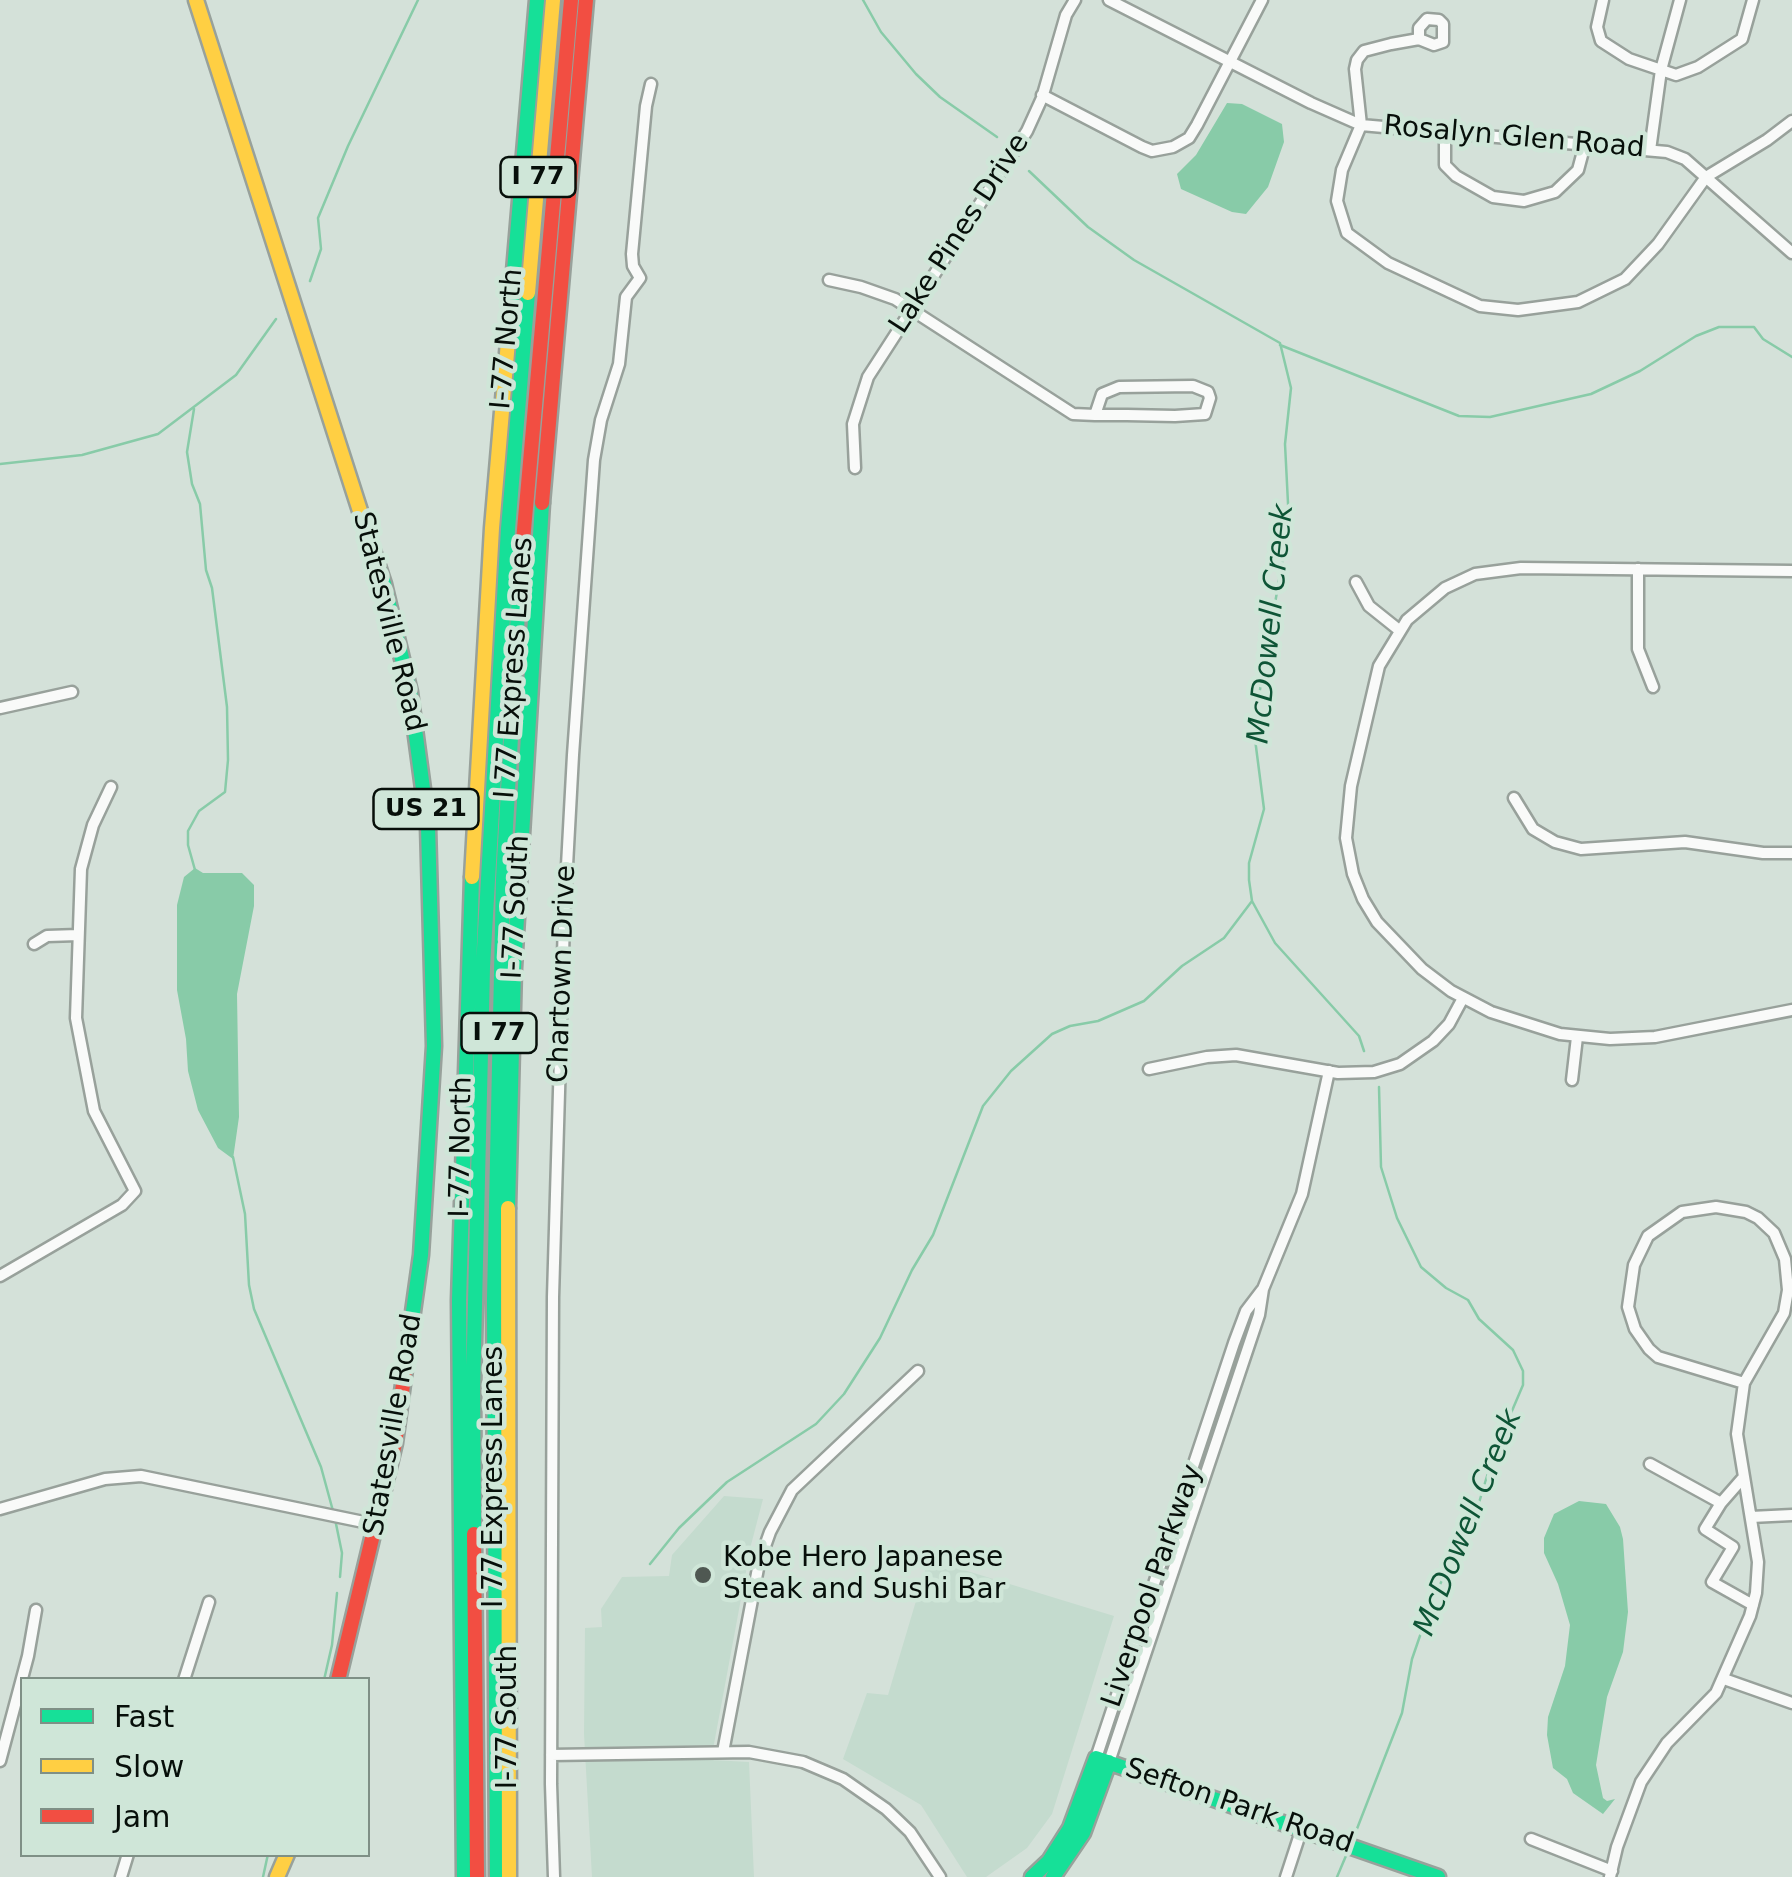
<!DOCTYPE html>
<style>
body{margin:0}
#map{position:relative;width:1792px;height:1877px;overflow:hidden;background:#d4e1d9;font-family:"DejaVu Sans",sans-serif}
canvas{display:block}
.legend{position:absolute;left:20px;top:1677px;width:350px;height:180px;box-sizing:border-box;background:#cfe6d8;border:2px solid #7f9086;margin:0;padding:12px 18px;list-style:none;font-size:30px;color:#070f0a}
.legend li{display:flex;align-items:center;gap:20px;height:50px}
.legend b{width:50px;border:2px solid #7f9086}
</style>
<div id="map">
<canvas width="1792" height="1877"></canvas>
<ul class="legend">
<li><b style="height:12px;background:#16e098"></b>Fast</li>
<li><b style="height:12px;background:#ffcf43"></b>Slow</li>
<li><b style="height:12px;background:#f24e42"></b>Jam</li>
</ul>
</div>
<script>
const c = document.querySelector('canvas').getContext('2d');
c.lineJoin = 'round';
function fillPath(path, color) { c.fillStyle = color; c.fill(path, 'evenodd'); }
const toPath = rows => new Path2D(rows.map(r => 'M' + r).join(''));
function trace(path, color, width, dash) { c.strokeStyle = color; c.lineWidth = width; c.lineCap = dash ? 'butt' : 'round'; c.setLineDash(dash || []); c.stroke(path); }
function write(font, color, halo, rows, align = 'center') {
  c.font = font + ' "DejaVu Sans",sans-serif'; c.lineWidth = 9; c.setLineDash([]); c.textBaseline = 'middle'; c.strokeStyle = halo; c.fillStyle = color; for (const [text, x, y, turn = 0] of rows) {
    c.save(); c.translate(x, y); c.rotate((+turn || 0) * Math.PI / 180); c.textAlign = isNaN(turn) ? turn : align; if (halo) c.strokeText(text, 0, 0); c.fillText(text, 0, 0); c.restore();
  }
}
fillPath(toPath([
 [724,1496,763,1499,751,1545,711,1760,749,1762,754,1877,592,1877,584,1734,585,1628,602,1627,601,1609,622,1577,669,1576,672,1555],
 [941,1563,1114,1616,1052,1814,1027,1848,986,1877,967,1877,921,1805,843,1759,867,1693,888,1695,927,1564]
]), '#c4dbce');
fillPath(toPath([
 [1227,103,1242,104,1282,124,1284,142,1268,187,1246,214,1232,212,1181,189,1177,174,1196,155],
 [195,868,203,873,242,873,254,885,254,906,237,994,239,1117,233,1159,218,1148,198,1110,188,1071,186,1039,177,990,177,905,184,877],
 [1579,1501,1606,1504,1620,1527,1623,1539,1628,1612,1623,1652,1607,1697,1596,1765,1603,1798,1607,1801,1615,1799,1603,1814,1573,1793,1567,1779,1553,1768,1547,1735,1548,1717,1565,1666,1570,1625,1558,1584,1544,1553,1544,1538,1554,1514]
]), '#88cba8');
trace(toPath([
 [863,0,881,32,916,74,940,97,997,137],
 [1029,171,1088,227,1134,260,1280,343,1291,388,1285,444,1289,523,1258,701,1255,739,1264,809,1249,863,1249,880,1252,901,1275,943,1359,1036,1364,1051],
 [310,281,321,249,318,218,348,146,418,0],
 [1280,345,1459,416,1490,417,1591,394,1640,371,1696,336,1719,327,1754,327,1763,339,1792,357],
 [194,409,187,452,192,484,200,504,206,570,212,588,227,707,228,760,225,792,199,811,188,831,188,845,195,870],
 [0,464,82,455,158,434,236,375,276,319],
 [233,1157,245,1214,249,1285,254,1309,321,1467,333,1511],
 [335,1519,342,1553,340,1577],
 [650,1564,679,1528,727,1482,816,1424,844,1394,880,1338,912,1270,933,1235,983,1106,1011,1071,1052,1034,1070,1026,1098,1021,1144,1001,1182,966,1224,938,1252,901],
 [324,1680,332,1645,337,1593],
 [1353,1839,1402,1713,1412,1659,1432,1601,1478,1506,1494,1453,1523,1385,1523,1371,1513,1350,1479,1319,1468,1300,1446,1288,1421,1267,1397,1218,1381,1167,1379,1087],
 [263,1877,268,1854],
 [1337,1877,1348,1851]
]), '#88cba8', 2.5);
const street = toPath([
 [1109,0,1311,103,1361,125,1667,152,1685,159,1792,253],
 [1603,0,1597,27,1601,41,1629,59,1676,75,1698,67,1742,39,1753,0],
 [1419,39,1419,28,1427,19,1439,20,1443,24,1443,42,1434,45,1419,39,1391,44,1364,51,1357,60,1355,69,1361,125,1342,170,1337,201,1347,233,1388,263,1480,306,1518,310,1578,302,1625,279,1658,244,1706,177,1767,140,1792,121],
 [1042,95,1142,147,1152,151,1173,147,1189,138,1197,125,1262,0],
 [1445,133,1445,165,1456,176,1493,197,1524,201,1555,192,1578,170,1585,144],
 [1650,150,1661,70,1680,0],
 [829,280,861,287,895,299,1073,414,1095,415,1127,415,1175,416,1205,414,1210,398,1208,392,1193,386,1119,387,1102,394,1095,415],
 [855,468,853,424,868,377,1027,131,1042,98,1066,15,1075,0],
 [1638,569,1638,649,1653,687],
 [1792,571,1521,568,1475,574,1445,588,1407,620,1379,666,1351,786,1346,838,1353,874,1363,899,1377,922,1422,969,1451,991,1491,1012,1560,1034,1610,1039,1655,1037,1792,1010],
 [1356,582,1369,606,1399,630],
 [0,708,72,692],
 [1514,798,1533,829,1555,842,1581,849,1685,842,1763,853,1792,853],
 [34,944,47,936,78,935],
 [1149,1069,1207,1057,1236,1055,1338,1073,1374,1072,1400,1064,1433,1041,1449,1024,1463,998],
 [1572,1080,1577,1037],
 [1716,1207,1746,1212,1758,1218,1774,1233,1785,1259,1788,1290,1784,1313,1744,1383,1658,1357,1649,1349,1635,1329,1628,1307,1634,1265,1648,1236,1682,1212,1716,1207],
 [0,1276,122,1205,135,1191,94,1111,76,1018,81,869,93,825,111,787],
 [1650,1464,1721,1503,1705,1529,1733,1547,1712,1582,1753,1605],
 [1721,1503,1742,1479],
 [0,1509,105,1479,141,1476,378,1525],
 [1751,1517,1792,1515],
 [1724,1679,1792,1703],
 [184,1680,209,1602],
 [723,1752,759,1563,770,1532,792,1490,918,1371],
 [551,1755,749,1752,803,1762,843,1779,886,1809,910,1832,940,1877],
 [1096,1758,1234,1343,1246,1311,1262,1290],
 [0,1761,28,1656,36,1610],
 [1109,1762,1259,1315,1263,1289,1302,1194,1329,1071],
 [1531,1839,1612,1871],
 [121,1877,128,1854],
 [554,1877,551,1784,553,1297,564,921,573,755,594,460,601,420,619,364,626,297,640,278,633,266,632,254,646,106,651,84],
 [1286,1877,1302,1828],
 [1610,1877,1617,1847,1641,1782,1667,1743,1716,1693,1750,1616,1756,1593,1758,1562,1737,1434,1744,1383]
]);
const fast = toPath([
 [510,318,537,0],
 [361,514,384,584,410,692,428,826,434,1046,421,1255,410,1333],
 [508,1208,514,968,542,503],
 [474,1534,473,1388,483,967,508,529,528,293],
 [464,1877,459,1300,472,877],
 [497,1877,494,1300,503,880,520,575],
 [1032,1877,1049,1861,1070,1828,1096,1758,1438,1877],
 [1053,1877,1083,1833,1109,1762]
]);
const slow = toPath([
 [196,0,361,514],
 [528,293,553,0],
 [472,877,492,528,510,318],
 [508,1208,509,1877],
 [277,1877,287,1854]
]);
const jam = toPath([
 [542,503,586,0],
 [520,575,571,0],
 [474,1534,477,1877],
 [338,1680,395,1443,410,1333]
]);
trace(street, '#98a19b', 15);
trace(fast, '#98a19b', 19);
trace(slow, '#98a19b', 19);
trace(jam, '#98a19b', 19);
trace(street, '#f9faf9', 10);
trace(fast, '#16e098', 14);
trace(slow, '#ffcf43', 14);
trace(jam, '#f24e42', 14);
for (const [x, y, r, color] of [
 [703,1575,10,"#4f5852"]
]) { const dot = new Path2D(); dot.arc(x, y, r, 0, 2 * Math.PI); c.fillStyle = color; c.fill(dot); trace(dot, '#cfe6d8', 4); }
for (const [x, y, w] of [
 [538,177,75],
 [426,809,105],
 [499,1033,75]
]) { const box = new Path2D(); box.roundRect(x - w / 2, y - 20, w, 40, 8); c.fillStyle = '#cfe6d8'; c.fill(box); trace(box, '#070f0a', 2.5); }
write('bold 25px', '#070f0a', null, [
 ["I 77",538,177],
 ["US 21",426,809],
 ["I 77",499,1033]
]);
write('28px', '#070f0a', '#cfe6d8', [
 ["Rosalyn Glen Road",1514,138,5],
 ["Lake Pines Drive",960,234,-57],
 ["I-77 North",508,339,-85],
 ["Statesville Road",388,622,76],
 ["I 77 Express Lanes",515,668,-86],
 ["I-77 South",517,907,-87],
 ["Chartown Drive",563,974,-88],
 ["I-77 North",462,1147,-89],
 ["Statesville Road",394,1425,-80],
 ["I 77 Express Lanes",495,1477,-90],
 ["Liverpool Parkway",1153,1586,-71],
 ["I-77 South",509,1717,-90],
 ["Sefton Park Road",1239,1807,19]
]);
write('28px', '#070f0a', '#cfe6d8', [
 ["Kobe Hero Japanese",723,1559],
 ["Steak and Sushi Bar",723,1591]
], 'left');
write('italic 30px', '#0e5536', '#cfe6d8', [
 ["McDowell Creek",1272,624,-84],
 ["McDowell Creek",1469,1523,-68]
]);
</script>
